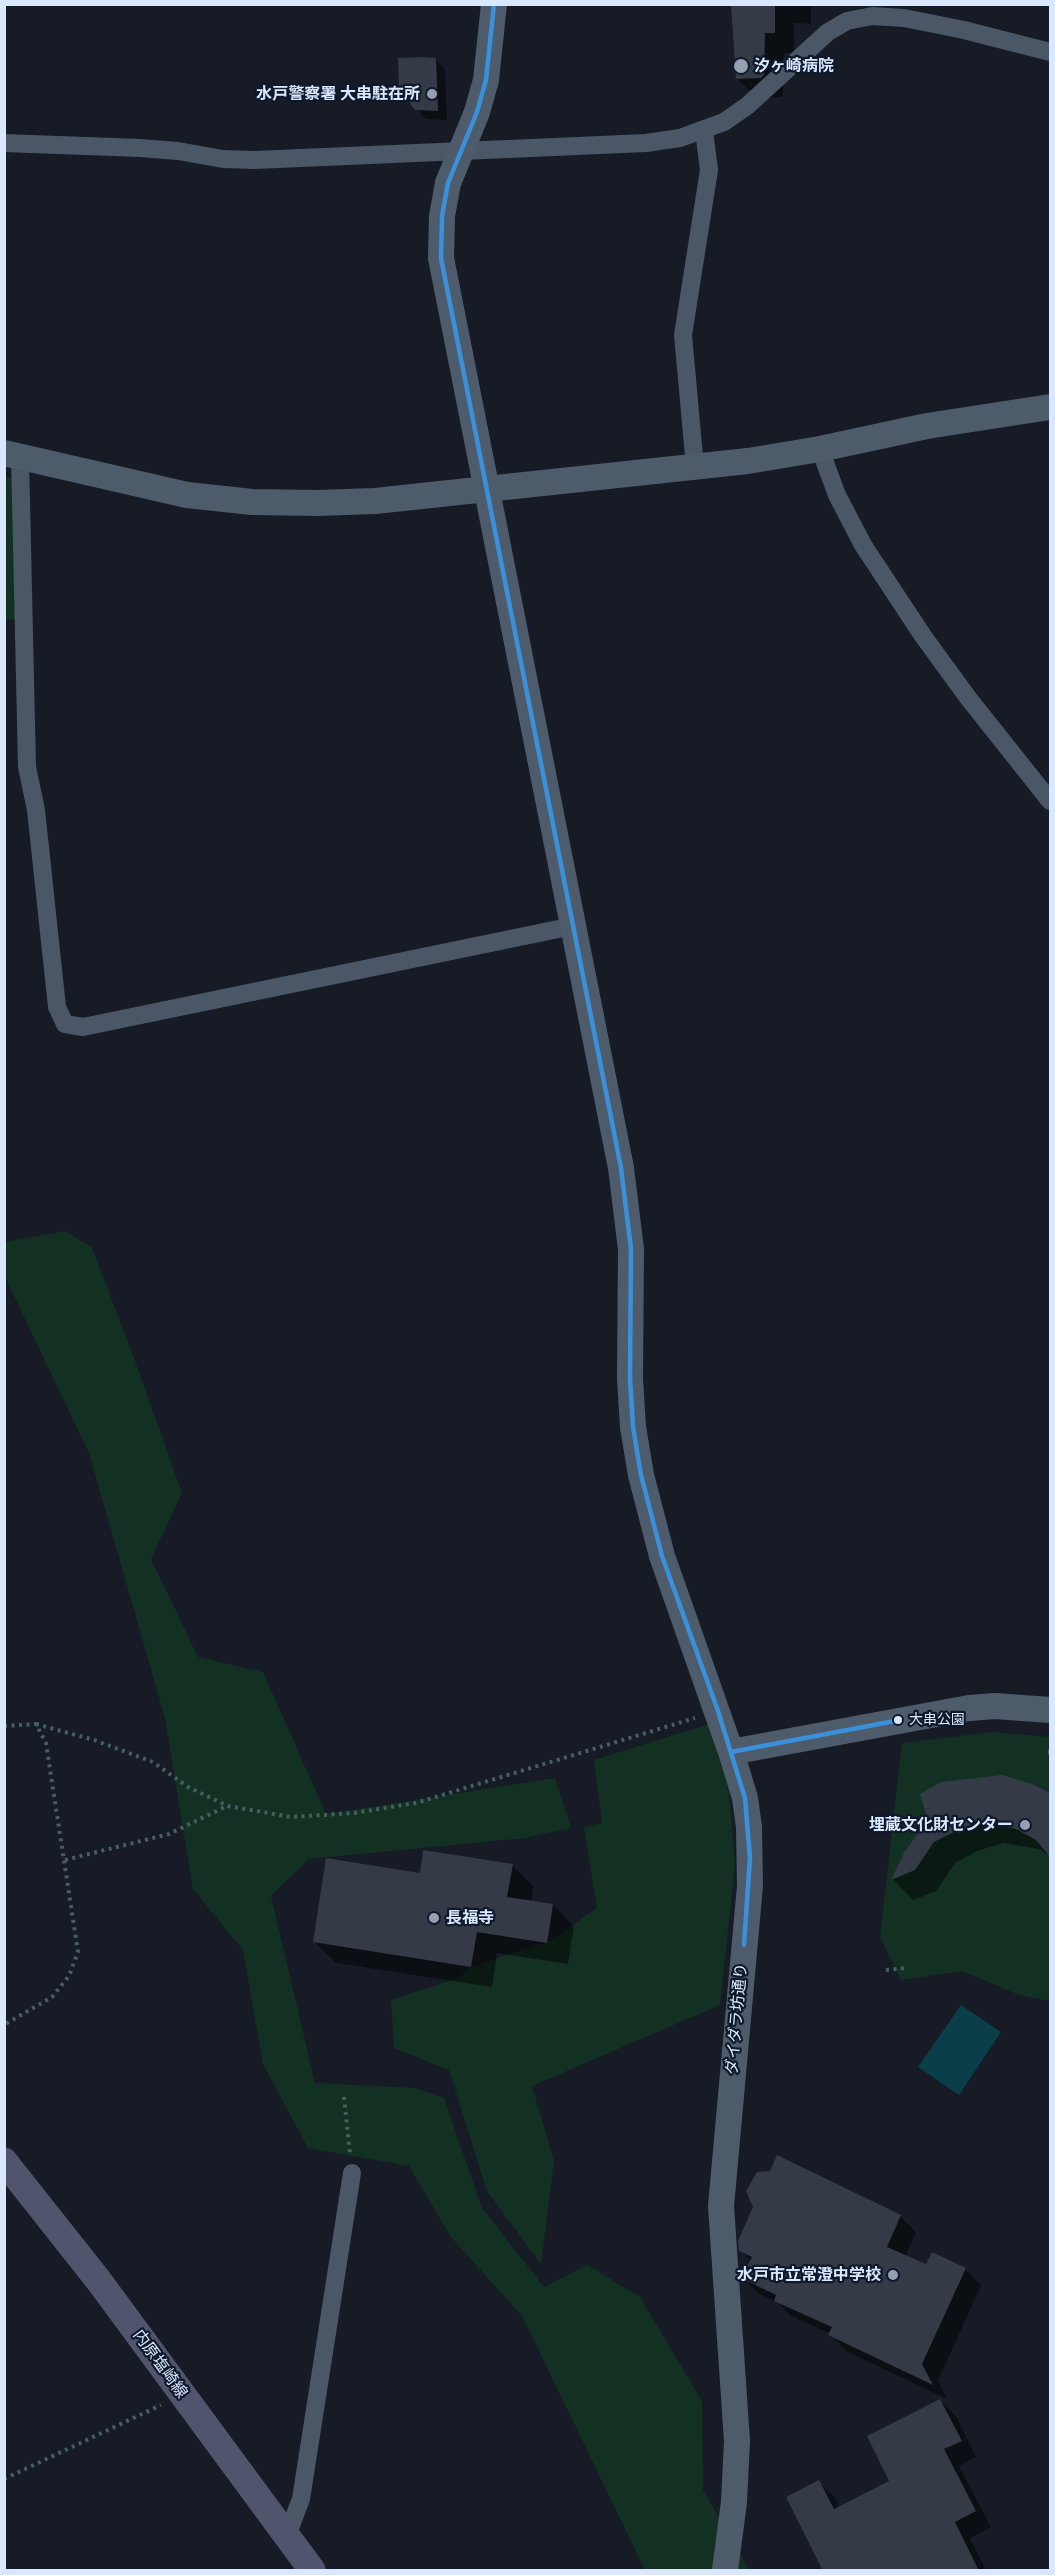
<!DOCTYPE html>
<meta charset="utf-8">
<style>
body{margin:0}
#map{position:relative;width:1055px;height:2575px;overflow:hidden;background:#161b25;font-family:Figtree,sans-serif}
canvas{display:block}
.frame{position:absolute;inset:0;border:6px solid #dae8ff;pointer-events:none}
</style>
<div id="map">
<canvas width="1055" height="2575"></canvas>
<div class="frame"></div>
</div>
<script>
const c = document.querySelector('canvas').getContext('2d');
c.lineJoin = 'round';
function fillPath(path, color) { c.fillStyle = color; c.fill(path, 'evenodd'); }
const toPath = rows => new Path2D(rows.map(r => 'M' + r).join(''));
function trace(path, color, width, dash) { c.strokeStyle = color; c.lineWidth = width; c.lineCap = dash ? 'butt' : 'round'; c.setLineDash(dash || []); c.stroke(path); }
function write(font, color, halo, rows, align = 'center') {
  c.font = font + ' Figtree,"Noto Sans JP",sans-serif'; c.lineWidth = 4.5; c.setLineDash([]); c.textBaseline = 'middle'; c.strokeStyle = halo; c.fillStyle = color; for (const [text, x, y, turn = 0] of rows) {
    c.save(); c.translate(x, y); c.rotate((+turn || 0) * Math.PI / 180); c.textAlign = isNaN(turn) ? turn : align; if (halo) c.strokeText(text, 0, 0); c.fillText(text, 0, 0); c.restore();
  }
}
fillPath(toPath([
 [5,477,10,478,17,486,17,619,5,620],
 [66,1231,92,1248,134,1358,182,1493,151,1559,198,1657,263,1672,326,1814,555,1778,571,1828,525,1838,309,1859,271,1896,315,2083,415,2088,444,2098,482,2208,544,2287,587,2265,640,2297,702,2401,703,2490,749,2570,645,2570,522,2316,451,2237,409,2166,308,2148,263,2064,243,1950,193,1889,165,1718,89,1453,5,1277,5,1242],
 [709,1724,729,1793,735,1864,720,2005,532,2086,554,2161,541,2264,487,2191,449,2070,394,2048,391,2000,458,1978,471,1967,535,1945,547,1943,597,1908,584,1827,602,1823,594,1760],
 [993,1732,1050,1737,1050,2001,1019,1995,962,1971,901,1980,880,1937,902,1743]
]), '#133123');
fillPath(toPath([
 [961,2005,1001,2032,959,2095,918,2067]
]), '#0a3e48');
fillPath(toPath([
 [731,4,811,4,811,24,794,23,794,53,784,53,783,95,781,97,757,98,737,79,733,7],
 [435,59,445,69,447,120,426,119,401,91],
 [1031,1785,1050,1794,1050,1856,1039,1849,1004,1843,977,1851,955,1863,936,1891,913,1900,893,1879,906,1852],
 [512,1865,533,1886,531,1902,553,1905,574,1926,568,1964,497,1953,492,1987,336,1963,315,1942,421,1875],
 [900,2216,916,2232,905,2257,927,2266,965,2269,981,2285,938,2381,947,2399,846,2351,831,2334,791,2316,779,2303,759,2294,743,2278,751,2261,741,2250],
 [940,2400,956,2416,976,2457,959,2466,991,2527,970,2538,986,2570,825,2570,819,2482,835,2498,840,2508,891,2481]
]), '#0007');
fillPath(toPath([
 [731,4,775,4,775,33,765,33,764,75,761,78,736,79],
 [422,57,436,58,438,111,415,110,410,104,409,92,399,92,398,58],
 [1002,1775,1032,1784,1050,1793,1050,1857,1036,1840,1016,1829,982,1822,956,1831,934,1842,915,1870,891,1880,905,1851,928,1820,920,1794,941,1782],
 [423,1850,513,1864,507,1897,553,1904,547,1943,477,1932,471,1967,313,1942,326,1858,420,1873],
 [777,2155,901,2215,887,2247,926,2264,932,2252,966,2268,922,2364,933,2385,828,2335,832,2327,774,2301,776,2295,741,2278,752,2257,739,2251,738,2241,753,2207,746,2191,757,2172,770,2171],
 [940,2399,962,2441,944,2449,976,2511,955,2522,979,2571,823,2571,786,2497,819,2480,834,2509,889,2481,867,2436]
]), '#343a46');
trace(toPath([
 [36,1724,94,1740,153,1762,188,1787,228,1806,291,1817,354,1813,416,1803,695,1718],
 [4,1726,36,1724,46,1743,78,1952,69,1976,52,1997,4,2025],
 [1048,1752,1050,1752],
 [65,1860,169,1834,227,1806],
 [886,1970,905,1968],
 [344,2097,350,2154],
 [4,2479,161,2405]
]), '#465f5f', 4, [3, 4.5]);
trace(toPath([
 [4,143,140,148,178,151,223,159,255,160,646,143,680,138,724,122,747,106,828,32,847,21,872,16,904,18,964,30,1050,52],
 [820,449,837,495,863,545,923,636,969,699,1050,801],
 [20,457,27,767,36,810,57,1007,65,1024,83,1027,573,926],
 [695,467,683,335,709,170,704,131],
 [287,2536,301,2499,352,2173]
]), '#4b5666', 18);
trace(toPath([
 [494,4,486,80,477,112,448,183,442,216,441,258,621,1168,631,1249,630,1379,633,1427,641,1475,662,1556,731,1752,745,1798,749,1827,750,1886,721,2206,737,2441,734,2502,725,2570],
 [4,453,187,495,252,502,317,503,375,501,748,461,820,449,927,426,1050,407],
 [731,1752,969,1708,995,1706,1050,1710]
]), '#4e5b6b', 26);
trace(toPath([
 [4,2161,99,2281,312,2570]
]), '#50546c', 27);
trace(toPath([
 [494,4,486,80,477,112,448,183,442,216,441,258,621,1168,631,1249,630,1379,633,1427,641,1475,662,1556,718,1711,745,1798,750,1858,744,1945],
 [731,1752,900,1720]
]), '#3a90db', 4.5);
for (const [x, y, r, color] of [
 [741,66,8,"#95a0b3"],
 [432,94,6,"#95a0b3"],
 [898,1720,5,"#dae8ff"],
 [1025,1825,6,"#95a0b3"],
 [434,1918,6,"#95a0b3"],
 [893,2275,6,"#95a0b3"]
]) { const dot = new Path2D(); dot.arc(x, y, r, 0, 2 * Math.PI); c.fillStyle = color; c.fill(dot); trace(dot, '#10192b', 2); }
write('14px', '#dae8ff', '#10192b', [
 ["大串公園",909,1720]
], 'left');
write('bold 16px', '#dae8ff', '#10192b', [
 ["汐ヶ崎病院",754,66,"left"],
 ["水戸警察署 大串駐在所",420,94],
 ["埋蔵文化財センター",1013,1825],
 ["長福寺",446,1918,"left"],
 ["水戸市立常澄中学校",881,2275]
], 'right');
write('16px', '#dae8ff', '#10192b', [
 ["ダイダラ坊通り",737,2019,-85],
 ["内原塩崎線",160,2364,54]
]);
</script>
